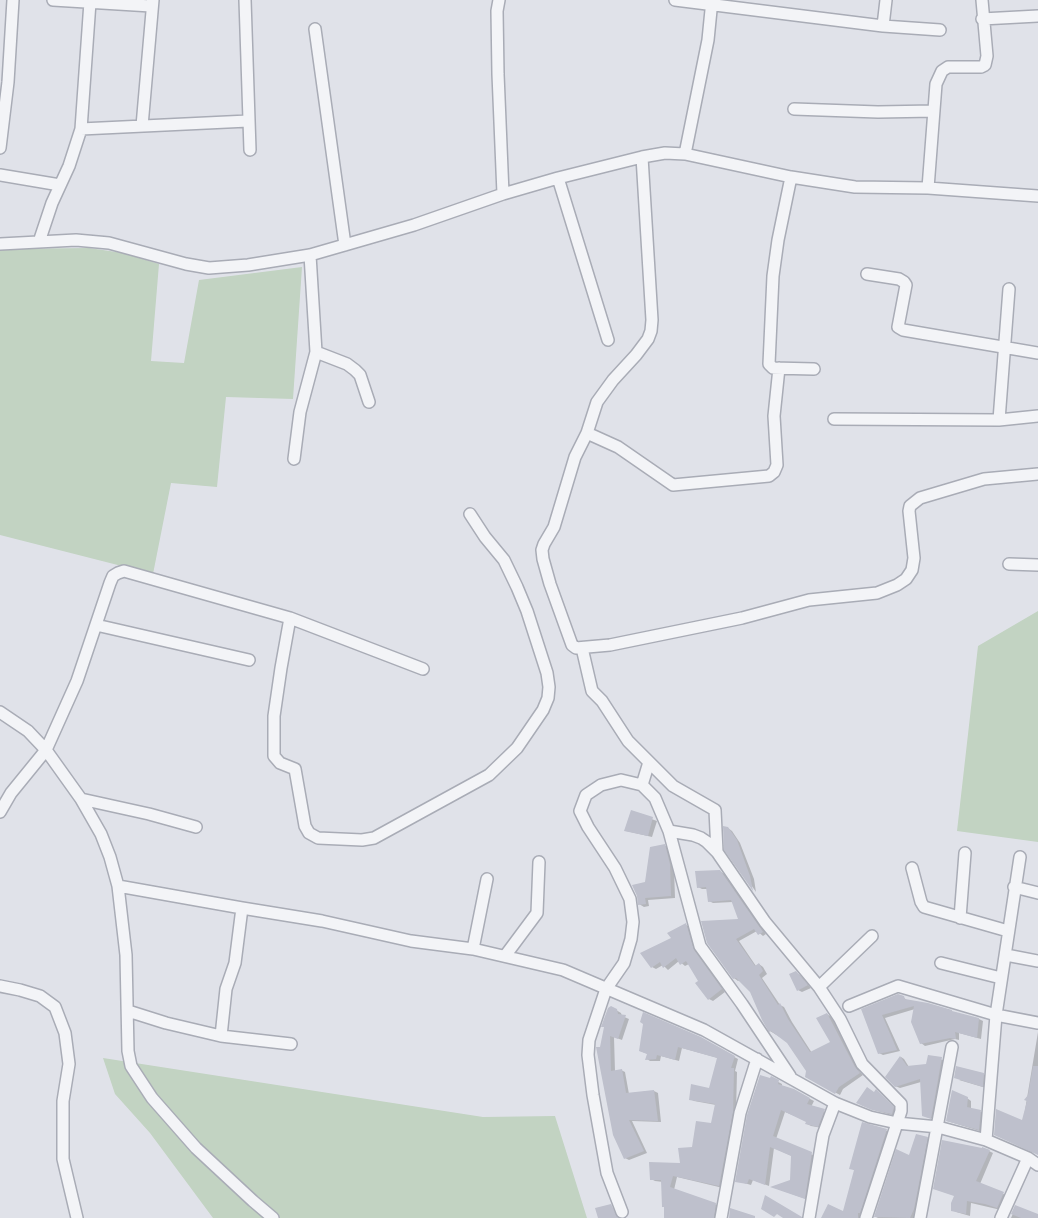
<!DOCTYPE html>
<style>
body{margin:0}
canvas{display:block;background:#e0e2e9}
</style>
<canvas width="1038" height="1218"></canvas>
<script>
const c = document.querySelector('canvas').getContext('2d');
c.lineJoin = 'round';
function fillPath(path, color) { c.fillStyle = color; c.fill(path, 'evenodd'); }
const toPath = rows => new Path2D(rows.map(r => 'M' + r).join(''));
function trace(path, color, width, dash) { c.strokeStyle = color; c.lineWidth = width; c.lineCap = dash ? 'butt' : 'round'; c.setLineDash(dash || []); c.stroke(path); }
fillPath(toPath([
 [89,248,123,253,159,264,151,361,184,363,199,280,302,267,293,399,226,397,217,487,171,483,153,574,0,535,0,249],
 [1038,611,1038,842,957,831,978,646],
 [103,1058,483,1117,555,1116,587,1218,213,1218,150,1133,115,1094]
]), '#c2d3c2');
fillPath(toPath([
 [632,812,657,821,652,837,626,831],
 [728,828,732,831,740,843,754,879,756,892,726,849],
 [664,845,669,848,674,867,675,898,648,900,649,906,644,907,639,904,638,896,647,883],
 [720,871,724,874,766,934,763,936,757,931,739,941,756,966,759,964,763,967,767,974,762,978,780,1005,784,1007,792,1022,812,1053,831,1043,827,1014,831,1017,837,1026,859,1071,863,1075,843,1089,840,1095,806,1077,807,1071,788,1042,770,1031,751,991,740,980,738,981,734,978,708,942,740,920,733,902,713,903,709,901,707,889,702,889,698,887],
 [686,925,690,927,698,953,725,992,713,1001,709,999,689,964,685,966,679,961,668,970,663,965,656,969,652,967,672,938],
 [796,973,800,975,811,988,802,992,798,990],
 [903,997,908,1001,979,1019,983,1021,981,1039,959,1033,959,1040,955,1039,925,1046,921,1043,915,1009,885,1018,900,1051,883,1055,879,1053,862,1010],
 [611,1007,621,1013,622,1016,629,1019,622,1040,614,1037,615,1071,621,1070,625,1072,629,1094,654,1091,658,1093,661,1122,632,1121,647,1153,629,1160,625,1158,601,1049],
 [1038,1032,1038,1154,1023,1122],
 [700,1038,738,1059,735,1071,737,1072,736,1114,723,1188,677,1177,674,1190,720,1206,718,1218,666,1218,663,1182,655,1181,651,1179,682,1165,712,1124,716,1105,694,1101,690,1099,710,1089,718,1058,682,1048,679,1061,661,1056,660,1061,650,1061,647,1059,648,1054,640,1051],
 [929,1056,946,1061,935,1120,923,1115,921,1082,900,1088,895,1086,901,1057,904,1059,909,1067,927,1065],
 [983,1074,987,1076,986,1088,959,1080],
 [771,1078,782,1084,782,1086,793,1090,814,1101,811,1107,828,1113,822,1128,811,1126,807,1124,807,1121,785,1112,776,1139,815,1156,809,1200,775,1188,791,1181,792,1156,774,1148,769,1186,753,1180,751,1185,737,1181],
 [876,1091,897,1110,896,1116,877,1111,861,1105],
 [967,1098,971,1101,971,1109,984,1113,983,1132,947,1121],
 [863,1124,891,1132,863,1218,823,1218,844,1213,855,1171,851,1168],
 [927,1138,931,1140,915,1218,878,1218,876,1217,910,1156],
 [989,1151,993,1153,980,1184,1008,1196,1001,1210,971,1203,970,1216,956,1212,952,1210],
 [1016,1207,1038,1215,1038,1218,1011,1218]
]), '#0003');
fillPath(toPath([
 [631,810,653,817,648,836,624,831],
 [723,826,728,827,737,840,750,876,753,891,724,850],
 [665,844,670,864,671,896,645,898,646,904,638,905,637,896,632,885,645,882,650,847],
 [720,870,763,932,758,935,754,929,736,939,755,966,759,963,763,971,759,975,778,1005,780,1003,788,1019,810,1052,830,1042,816,1018,827,1013,855,1067,860,1073,839,1087,835,1094,805,1077,806,1071,787,1043,771,1031,769,1032,762,1020,750,992,736,978,733,979,707,943,701,921,738,919,731,900,708,902,706,887,697,888,695,871],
 [686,923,694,950,722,989,708,1000,695,983,698,981,686,961,680,965,676,958,663,968,660,962,651,968,640,953,671,938,667,933],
 [796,971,808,985,797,991,789,974],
 [898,994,904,996,905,999,928,1003,952,1010,952,1011,979,1018,977,1038,955,1032,956,1039,950,1038,920,1044,911,1022,914,1006,882,1015,897,1050,878,1054,861,1009],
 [611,1006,617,1009,618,1014,626,1015,618,1039,610,1036,611,1071,622,1069,626,1093,654,1090,658,1121,629,1120,644,1151,624,1159,613,1135,596,1047,600,1047,604,1027,601,1027,608,1008],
 [643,1012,701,1037,735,1056,731,1068,734,1068,733,1112,719,1186,673,1176,670,1187,716,1203,714,1218,664,1218,664,1207,662,1207,661,1180,650,1180,649,1162,680,1163,678,1148,692,1147,696,1121,711,1123,715,1104,689,1100,691,1084,709,1088,717,1058,678,1047,675,1060,657,1055,656,1059,645,1060,647,1054,639,1051,643,1024,640,1022],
 [928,1055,942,1057,931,1119,922,1116,920,1079,895,1087,885,1077,900,1056,907,1066,926,1064],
 [956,1066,984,1073,983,1087,954,1078],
 [1033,1066,1038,1066,1038,1155,994,1135,996,1109,1022,1120,1027,1101,1024,1100,1028,1095],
 [760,1075,770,1078,771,1076,779,1080,778,1084,794,1089,810,1098,807,1104,825,1109,818,1127,805,1124,806,1122,781,1110,773,1136,812,1152,805,1199,770,1187,790,1180,791,1156,770,1147,765,1185,749,1179,747,1184,735,1182,747,1115],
 [867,1087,874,1092,876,1089,894,1107,892,1114,872,1110,856,1103],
 [952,1090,968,1097,967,1107,981,1110,979,1130,946,1121],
 [862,1122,887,1129,860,1213,858,1213,858,1218,821,1218,828,1204,843,1211,854,1170,849,1169],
 [916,1134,928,1137,914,1209,910,1218,874,1217,896,1149,909,1155],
 [942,1140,982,1148,982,1147,990,1150,976,1181,1004,1192,997,1208,985,1204,967,1201,966,1214,951,1211,951,1203,954,1196,933,1189],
 [765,1195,802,1217,802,1218,783,1218,777,1214,774,1217,761,1209],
 [611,1204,618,1218,598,1218,595,1208],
 [1015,1205,1038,1214,1038,1218,1021,1218,1011,1214],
 [730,1208,755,1216,755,1218,729,1218]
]), '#bec0cc');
const street = toPath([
 [53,0,151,6],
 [245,0,250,150],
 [499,0,497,11,498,74,503,194],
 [675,0,883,26,940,30],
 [982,19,1038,16],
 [883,26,886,0],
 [315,29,345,245],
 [794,109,878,112,934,111],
 [142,126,153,0],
 [81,129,248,121],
 [0,148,8,82,13,0],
 [685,154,708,40,712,0],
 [642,157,652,320,651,331,648,339,636,355,613,380,597,402,587,433,618,447,673,485,769,476,774,472,777,465,774,416,779,368],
 [0,175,60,185],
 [791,177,778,240,773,276,769,364,773,368,814,369],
 [558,178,608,340],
 [928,188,936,84,942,71,948,67,981,67,985,65,987,56,982,0],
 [39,242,52,203,69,166,81,129,90,2],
 [0,244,76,240,109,243,186,264,209,268,248,265,310,255,414,225,503,194,558,178,642,157,665,153,685,154,791,177,855,187,928,188,1038,196],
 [867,274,899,279,904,282,906,285,898,327,903,330,1038,353],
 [316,352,347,364,355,370,360,375,369,402],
 [834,419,999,420,1038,416],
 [999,420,1009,289],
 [587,433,575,457,554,527,544,544,542,550,543,559,550,584,572,645,576,648,610,645,742,618,809,600,877,593,897,585,906,579,912,570,914,558,909,511,910,506,920,498,984,479,1038,474],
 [294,459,300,412,316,352,310,255],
 [1009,564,1038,565],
 [290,618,281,668,274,716,274,756,280,763,295,769,305,826,309,833,318,838,362,840,374,838,489,775,517,748,543,710,548,698,549,687,547,673,527,611,517,587,504,560,485,537,470,514],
 [96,625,249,660],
 [582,648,592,691,602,701,628,741,649,762,642,785],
 [0,712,28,731,46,750,81,799,101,834,110,857,118,886,126,955,128,1051,131,1066,152,1098,196,1148,253,1201,273,1218],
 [649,762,673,786,715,810,717,852],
 [81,799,149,814,196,827],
 [0,812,11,793,46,750,77,681,110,583,113,576,118,573,124,571,290,618,423,669],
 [669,831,693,835,701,838,707,842,717,852,765,922,819,987,840,1019,862,1064,901,1104,901,1111,866,1218],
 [912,868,921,902,924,907,1008,931],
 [118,886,242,908,322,921,411,941,473,949,563,970,704,1030,835,1103,870,1117,897,1123,938,1127,986,1140,1028,1158,1038,1165],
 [1014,887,1038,893],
 [960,918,965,853],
 [473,949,487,879],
 [1006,955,1038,961],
 [505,956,537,913,539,862],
 [941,963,1001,978],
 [0,986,20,990,40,996,55,1007,65,1033,69,1064,63,1101,63,1159,77,1218],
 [819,987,872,936],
 [849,1006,898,986,996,1015,1038,1023],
 [128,1011,166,1023,221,1036,291,1044],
 [221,1036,226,989,235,963,242,908],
 [986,1140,996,1015,1020,857],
 [622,1212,607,1173,593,1095,588,1055,589,1040,606,989,624,963,631,939,633,922,630,899,615,868,588,827,580,811,586,795,601,785,621,780,642,785,655,798,669,831,700,946,742,1004,790,1076],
 [721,1218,740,1113,757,1059],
 [809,1218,823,1135,835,1103],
 [920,1218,952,1047],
 [1001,1218,1028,1158]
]);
trace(street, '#a9acb6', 14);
trace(street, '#f3f4f7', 11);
</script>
